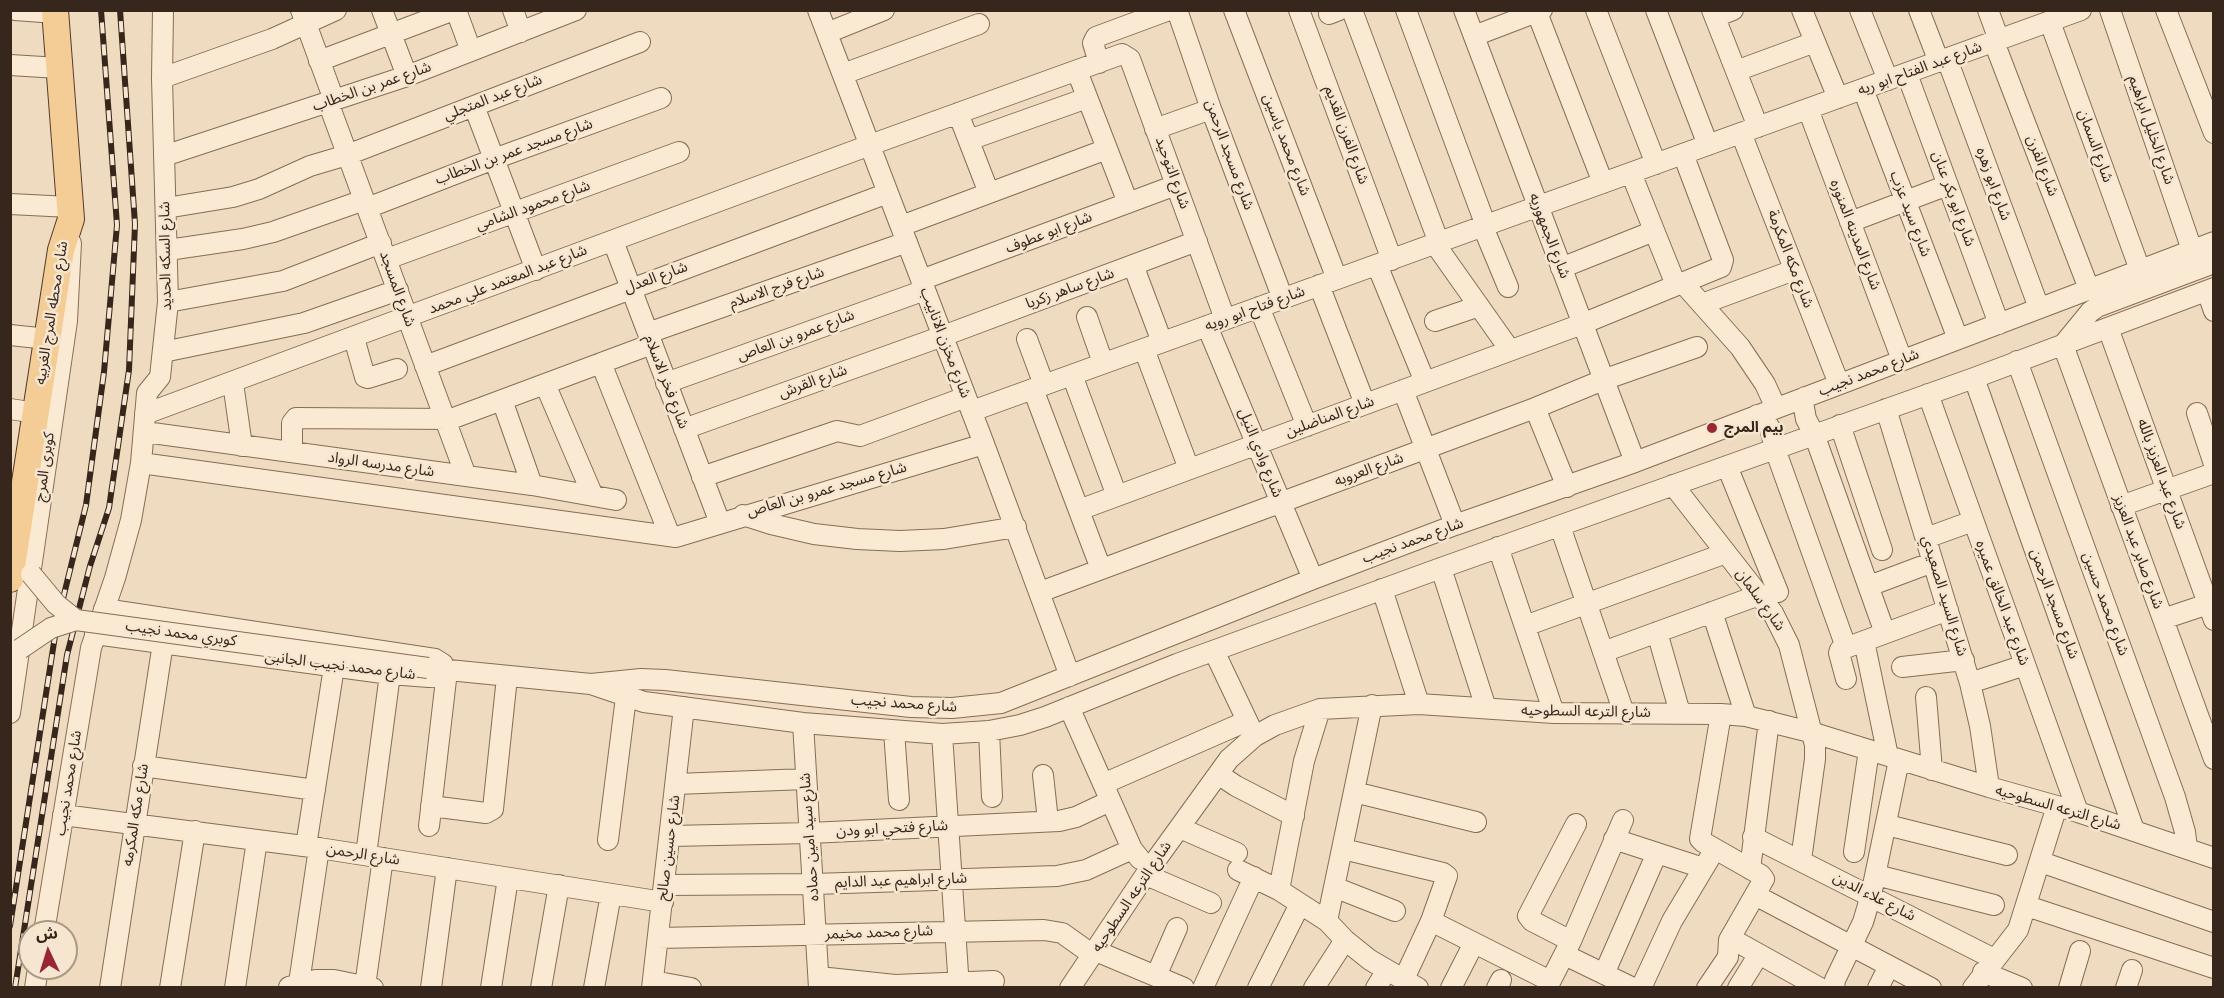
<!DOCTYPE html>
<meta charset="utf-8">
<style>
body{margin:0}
#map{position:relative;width:2224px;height:998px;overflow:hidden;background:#efdbbf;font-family:"Times New Roman","Noto Sans Arabic",serif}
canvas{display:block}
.frame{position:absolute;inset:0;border:12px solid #37261c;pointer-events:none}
.north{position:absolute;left:18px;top:920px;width:60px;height:60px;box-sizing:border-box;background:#f6e6cf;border:2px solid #aa9987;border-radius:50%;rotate:356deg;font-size:16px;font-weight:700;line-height:24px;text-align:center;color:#37261c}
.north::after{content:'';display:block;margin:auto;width:21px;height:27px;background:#992633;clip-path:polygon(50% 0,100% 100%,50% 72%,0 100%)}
</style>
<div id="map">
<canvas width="2224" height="998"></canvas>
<div class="frame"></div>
<div class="north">ش</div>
</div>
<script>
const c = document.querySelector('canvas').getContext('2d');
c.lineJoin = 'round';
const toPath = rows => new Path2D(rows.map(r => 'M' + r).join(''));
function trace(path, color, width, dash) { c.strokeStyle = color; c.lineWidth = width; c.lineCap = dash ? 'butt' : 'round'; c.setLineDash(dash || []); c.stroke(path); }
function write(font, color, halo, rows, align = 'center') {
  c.font = font + ' "Times New Roman","Noto Sans Arabic",serif'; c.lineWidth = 5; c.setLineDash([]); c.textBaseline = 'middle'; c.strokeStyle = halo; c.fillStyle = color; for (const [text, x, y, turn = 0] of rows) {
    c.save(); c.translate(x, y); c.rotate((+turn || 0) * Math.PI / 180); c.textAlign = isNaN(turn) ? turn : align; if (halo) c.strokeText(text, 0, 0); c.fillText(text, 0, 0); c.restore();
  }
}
const minor = toPath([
 [15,10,56,13],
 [301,10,334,100],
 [382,10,407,76],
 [456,10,471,51],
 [513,10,521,32],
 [818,10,984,444,1070,676],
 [1177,10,1211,109,1283,299],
 [1234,10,1337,279],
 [1299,10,1392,260],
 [1352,10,1439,243],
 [1406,10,1486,226],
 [1464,10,1635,462],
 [1536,10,1603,183],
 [1596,10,1656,164],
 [1656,10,1708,145],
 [1712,10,1758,127],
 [1802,10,1838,98],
 [1860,10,1888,80],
 [1919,10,1939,62],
 [1988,10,1999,40],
 [2110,10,2192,250],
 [2166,10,2214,133],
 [1329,14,1339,10],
 [1715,17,1733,10],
 [2050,22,2140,270],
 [827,33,884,10],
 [1474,36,1542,10],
 [1994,42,2089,289],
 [1947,59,2039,308],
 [319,61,454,10],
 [1099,63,1093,43,1096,37,1169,10],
 [10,65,59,68],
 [1077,71,1128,203],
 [1736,71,1815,42],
 [843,74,979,24],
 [1907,74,1999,324],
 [162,78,272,39,336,10],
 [1863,89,1958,339],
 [328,102,466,476],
 [474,106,536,270],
 [1808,109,1902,360],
 [958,113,989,193],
 [1155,129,1211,109],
 [1741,133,1839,384],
 [969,140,1087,98],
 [164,156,407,76,576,10],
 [1631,173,1676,285],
 [10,204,70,207],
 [166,208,233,197,259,189,310,166,347,155,640,42],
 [367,208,494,159,661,98],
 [1850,222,1948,185],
 [901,226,1107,149],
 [1483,227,1508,287],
 [613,241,720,523],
 [1435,244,1510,350],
 [168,250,243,239,273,232,364,200],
 [387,259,679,152],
 [2214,263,2097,307,2090,312,2063,345,2214,759],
 [1133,265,1162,342],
 [1377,265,1425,382],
 [1561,268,1654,231],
 [921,280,1176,185],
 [1682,282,1740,347,1765,384,1776,408],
 [1319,285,1365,404],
 [2207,291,2214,311],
 [168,302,283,281,381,243],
 [1702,304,1794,270],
 [1259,307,1307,426],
 [1087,317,1103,363],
 [1435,321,1479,306],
 [1207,326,1313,579],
 [2108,328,2214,620],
 [648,333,907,242],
 [10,335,48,339],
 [354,338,365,377,368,378,397,369],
 [1027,339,1044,385],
 [1144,349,1189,469],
 [163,352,304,323,398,290],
 [2017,361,2175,797,2185,832,2187,848],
 [601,363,670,536],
 [425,366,888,193],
 [1072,375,1117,496],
 [1974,378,2134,830],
 [233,383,242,446],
 [666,383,925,290],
 [545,384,593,496],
 [1033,389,1101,569],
 [1403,390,1455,525],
 [1928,394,2078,812],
 [1805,397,1803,402,1806,419,1814,434,1885,633],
 [502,400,532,485],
 [1535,408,1567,487],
 [10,409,36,413],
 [1886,409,1970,683,1980,726,1989,787],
 [972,411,2081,10],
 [2197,413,2214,464],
 [145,414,870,145,1122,54,1130,59,1225,319],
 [1757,415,1764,419,1770,428,1775,449,1846,647],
 [1840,425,1882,550],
 [684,429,943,336,1197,241],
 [145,432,532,485,616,500],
 [292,452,292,423,296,418,451,419,652,344],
 [141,463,676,537,984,444],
 [1727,466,1778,592],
 [702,477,837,431,860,436,966,397],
 [1673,485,1773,613,1789,645,1815,745,1815,759,1801,860],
 [2121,506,2214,473],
 [1079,510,1582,324,1721,267,1723,260,1683,154],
 [743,515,771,524,814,534,857,539,900,541,944,539,1016,527],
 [1560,526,1624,713],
 [1926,538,1973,521],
 [1498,547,1554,713],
 [1441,568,1486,708],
 [1869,586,1933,562],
 [1382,589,1419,704],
 [1040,592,1535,408,1603,380,1697,347],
 [104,609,435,659,443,664],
 [1712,612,1746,716],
 [2163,619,2214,602],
 [1525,626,1726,553],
 [1657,632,1680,713],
 [95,634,390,674,429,677,440,676],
 [1864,641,1888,756],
 [1214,651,1252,731],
 [1603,652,1759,595],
 [1902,667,1964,660],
 [428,668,591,684,641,679,665,680,911,707,952,708,1001,703,1313,579,1455,525,1635,462,2214,242],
 [1846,679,1839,653,1840,650,1948,610],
 [1970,683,2025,665],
 [591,684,644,702,803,723,942,734,989,731,1020,725,1045,717,1177,664,1441,568,1974,378,2214,288],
 [1926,697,1932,770],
 [1069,707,1132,849,1140,859],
 [10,713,67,321,71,243],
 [803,723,819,988],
 [894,731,899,800],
 [989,731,992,797],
 [942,734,959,988],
 [143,766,315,790],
 [1218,774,1236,786,1294,816],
 [1043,775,1048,821],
 [676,784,806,779],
 [1103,784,1247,721],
 [1354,792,1476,822],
 [431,806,486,813,493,809,507,677],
 [63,815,319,848,663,902],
 [1887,825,2007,855],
 [429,826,447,671],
 [1180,828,1237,853],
 [670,836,810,833,1059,821,1076,817,1110,801],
 [1753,837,1994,959],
 [1614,839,1703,868],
 [608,840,626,697],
 [306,846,334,667],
 [1343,849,1443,873,1447,876,1431,921,1404,979],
 [1854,852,1869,750],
 [366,855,390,674],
 [2041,862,2214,922],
 [1750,869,1769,721],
 [1238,870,1279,890,1327,921,1345,940,1370,960,1418,988],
 [1146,875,1211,903],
 [1876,875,1994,905],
 [664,885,814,884,1057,876,1086,870,1132,849],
 [1334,887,1395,911],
 [1279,890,1304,761,1320,709],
 [1755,895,1931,988],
 [2027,906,2214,968],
 [1327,921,1372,705],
 [1431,921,1550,981],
 [44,932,91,648,115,578,131,520,141,463,147,393,160,377,168,302,162,78,163,10],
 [658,938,1044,930,1062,933,1093,955],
 [1730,938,1820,988],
 [1571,941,1532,921,1528,916,1576,824],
 [1096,951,1184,988],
 [1565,955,1633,988],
 [1983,972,2022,988],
 [1604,974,1657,853],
 [1156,976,1177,928],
 [819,977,895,985,994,981],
 [653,981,691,988],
 [299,983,319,848],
 [365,986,383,858],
 [289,987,316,980,334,980,373,988],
 [35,988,38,968],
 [110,988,163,643],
 [170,988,195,831],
 [235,988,257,840],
 [431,988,447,868],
 [491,988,508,878],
 [541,988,559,885],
 [594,988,611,894],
 [652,988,684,707],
 [1070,988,1148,871,1229,759,1255,736,1275,725,1320,709,1419,704,1554,713,1721,714,1746,716,1814,733,1989,787,2078,812,2214,858],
 [1203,988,1254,877],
 [1258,988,1300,904],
 [1314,988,1345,940],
 [1376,988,1387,970],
 [1451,988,1474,943],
 [1497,988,1501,980],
 [1547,988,1571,941,1623,820],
 [1641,988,1672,921,1715,849],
 [1707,988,1728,957,1729,940,1764,879,1761,875,1703,842,1700,839,1721,714],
 [1738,988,1759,954],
 [1834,988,1835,980,1863,922,1871,895,1899,760],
 [1878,988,1889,966],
 [1973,988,2018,930,2057,806],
 [2069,988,2080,951],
 [2126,988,2132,970]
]);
const major = toPath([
 [10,579,61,250,71,219,55,10]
]);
trace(minor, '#886c57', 22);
trace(major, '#553a2c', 28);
trace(minor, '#faead3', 20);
trace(major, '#f4cc95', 26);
const rail = toPath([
 [10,926,57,623,86,505,104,372,117,225,101,10],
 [15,988,67,655,90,566,109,508,129,370,135,224,120,10]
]);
trace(rail, '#37261c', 6);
trace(rail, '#f6e6cf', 4, [11]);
const minorBridge = toPath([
 [31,574,56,604,76,620],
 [20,649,51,628,76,620,428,668]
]);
trace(minorBridge, '#886c57', 22, []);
trace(minorBridge, '#faead3', 20);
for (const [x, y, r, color] of [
 [1712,428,6,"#992633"]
]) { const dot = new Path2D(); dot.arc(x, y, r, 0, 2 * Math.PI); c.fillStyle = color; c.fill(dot); trace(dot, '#f6e6cf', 2); }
write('15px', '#37261c', '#f6e6cf', [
 ["شارع عبد الفتاح ابو ريه",1920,69,-20],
 ["شارع عمر بن الخطاب",372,87,-19],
 ["شارع عبد المتجلي",493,98,-21],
 ["شارع الخليل ابراهيم",2151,130,71],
 ["شارع الفرن القديم",1346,135,70],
 ["شارع محمد ياسين",1286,145,69],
 ["شارع السمان",2095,146,70],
 ["شارع مسجد عمر بن الخطاب",514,152,-20],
 ["شارع مسجد الرحمن",1229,155,70],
 ["شارع الفرن",2042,166,69],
 ["شارع التوحيد",1172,173,70],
 ["شارع ابو زهره",1993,184,70],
 ["شارع ابو بكر عنان",1953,199,70],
 ["شارع محمود الشامي",533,206,-20],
 ["شارع سيد عزب",1910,214,69],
 ["شارع ابو عطوف",1049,233,-21],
 ["شارع المدينه المنوره",1855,235,69],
 ["شارع الجمهوريه",1549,236,69],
 ["شارع السكه الحديد",166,256,-91],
 ["شارع مكه المكرمة",1790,259,69],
 ["شارع العدل",656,278,-20],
 ["شارع عبد المعتمد علي محمد",508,280,-21],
 ["شارع فرج الاسلام",777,288,-19],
 ["شارع المسجد",397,289,70],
 ["شارع ساهر زكريا",1070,289,-20],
 ["شارع فتاح ابو رويه",1255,309,-20],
 ["شارع محطه المرج الغربيه",52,313,-81],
 ["شارع عمرو بن العاص",796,336,-20],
 ["شارع مخزن الانابيب",945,343,69],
 ["شارع محمد نجيب",1869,373,-21],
 ["شارع فخر الاسلام",666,382,69],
 ["شارع القرش",813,382,-20],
 ["شارع المناضلين",1330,417,-20],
 ["شارع وادي النيل",1260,453,68],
 ["شارع مدرسه الرواد",381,465,8],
 ["كوبرى المرج",45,467,-82],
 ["شارع العروبه",1369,470,-20],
 ["شارع عبد العزيز بالله",2161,474,70],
 ["شارع مسجد عمرو بن العاص",827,490,-16],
 ["شارع محمد نجيب",1413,541,-20],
 ["شارع صابر عبد العزيز",2138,552,70],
 ["شارع السيد الصعيدي",1944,596,73],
 ["شارع سلمان",1760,600,54],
 ["شارع عبد الخالق عميره",2002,603,70],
 ["شارع مسجد الرحمن",2054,604,70],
 ["شارع محمد حسين",2105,604,70],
 ["كوبري محمد نجيب",181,634,8],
 ["شارع محمد نجيب الجانبى",340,666,7],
 ["شارع محمد نجيب",904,704,4],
 ["شارع الترعه السطوحيه",1586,712,1],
 ["شارع محمد نجيب",69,783,-81],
 ["شارع الترعه السطوحيه",2058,808,16],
 ["شارع مكه المكرمه",136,815,-81],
 ["شارع فتحي ابو ودن",892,829,-3],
 ["شارع سيد امين حماده",810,837,-94],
 ["شارع حسين صالح",669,848,-83],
 ["شارع الرحمن",363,855,9],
 ["شارع ابراهيم عبد الدايم",901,881,-2],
 ["شارع الترعه السطوحيه",1132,897,-56],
 ["شارع علاء الدين",1874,897,27],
 ["شارع محمد مخيمر",879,933,-2]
]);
write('bold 15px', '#37261c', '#f6e6cf', [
 ["بيم المرج",1724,428]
], 'left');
</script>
